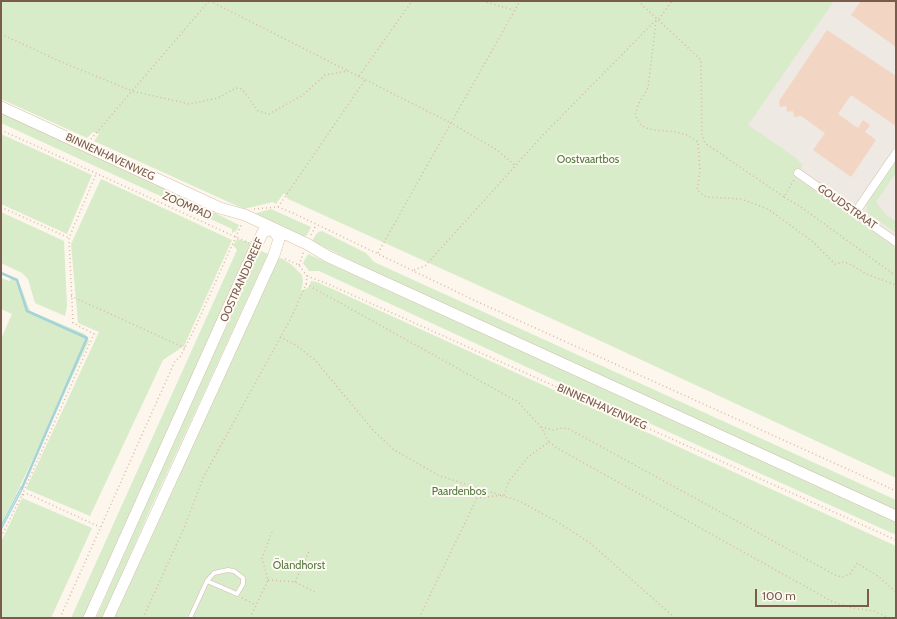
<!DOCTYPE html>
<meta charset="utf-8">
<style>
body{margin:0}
#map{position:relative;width:897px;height:619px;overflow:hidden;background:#fdf6ec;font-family:Cabin,sans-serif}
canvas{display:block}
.frame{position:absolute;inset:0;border:2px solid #7a5c4d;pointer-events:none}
.scale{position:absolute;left:755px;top:589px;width:114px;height:18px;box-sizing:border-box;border:2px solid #7a5c4d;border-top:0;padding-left:5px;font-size:12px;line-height:14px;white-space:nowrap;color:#7a5c4d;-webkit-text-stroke:3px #fffaf3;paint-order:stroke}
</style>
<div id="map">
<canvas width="897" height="619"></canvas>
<div class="frame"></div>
<div class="scale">100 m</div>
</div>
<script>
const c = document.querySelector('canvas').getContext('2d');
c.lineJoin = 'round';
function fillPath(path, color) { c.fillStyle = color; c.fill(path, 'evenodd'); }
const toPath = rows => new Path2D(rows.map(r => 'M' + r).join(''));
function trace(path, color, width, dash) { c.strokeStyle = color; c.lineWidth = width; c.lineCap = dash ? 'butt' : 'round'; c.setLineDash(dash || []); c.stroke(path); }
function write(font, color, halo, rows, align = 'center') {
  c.font = font + ' Cabin,sans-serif'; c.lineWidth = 4; c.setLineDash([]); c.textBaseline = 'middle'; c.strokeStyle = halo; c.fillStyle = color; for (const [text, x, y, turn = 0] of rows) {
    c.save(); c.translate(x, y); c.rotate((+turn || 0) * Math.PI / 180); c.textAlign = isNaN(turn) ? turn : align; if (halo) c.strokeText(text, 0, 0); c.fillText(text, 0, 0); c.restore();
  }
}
fillPath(toPath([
 [829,1,896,1,896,252,733,141]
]), '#efe9e4');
fillPath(toPath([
 [1,1,834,1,748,125,795,157,803,165,795,177,896,248,896,478,592,337,288,199,284,193,276,204,273,202,244,209,94,141,99,134,93,132,87,138,1,99],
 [1,111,138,174,239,225,236,231,232,233,232,229,217,222,1,123],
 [1,134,92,175,67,234,1,204],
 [896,160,896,173,876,202,886,215,896,221,896,233,868,213,866,203],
 [101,179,232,240,184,346,163,360,90,516,26,489,99,332,78,323,71,244],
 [271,209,311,227,307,235,305,237,253,214],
 [1,212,64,241,67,306,65,316,35,303,28,279,22,273,1,263],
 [322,231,366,253,374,262,896,500,896,511,382,276,312,241,317,233],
 [237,239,252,243,87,618,71,618,237,250,233,245],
 [257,249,268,254,148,514,103,618,96,618],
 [308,254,896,521,896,535,576,390,573,394,557,386,559,382,319,271,309,271,303,263],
 [281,258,292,265,302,275,303,282,301,291,309,287,311,281,317,282,896,546,896,618,114,618,278,259],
 [1,278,10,281,11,278,19,282,30,311,85,334,89,341,1,526,1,339,12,314,1,309],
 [22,498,92,528,51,618,1,618,1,542]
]), '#d8ecc9');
const water = toPath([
 [21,487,23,488,1,530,1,526,21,487]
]);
fillPath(water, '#bfe3e8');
trace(water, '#a5d3da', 1);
trace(toPath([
 [1,273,17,280,27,311,87,338,22,488]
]), '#a5d3da', 2.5);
fillPath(toPath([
 [861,1,896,1,896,47,851,15],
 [827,30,896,76,896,126,851,95,838,114,858,128,863,120,870,125,865,132,876,140,851,177,813,150,825,133,801,116,794,117,793,111,787,112,786,106,780,107,779,101]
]), '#f3d5c3');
const lane = toPath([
 [190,618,207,581,214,573,228,570,234,571,243,578,243,584,237,594,207,581]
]);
const street = toPath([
 [798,173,896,242],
 [855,213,896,153]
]);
const secondary = toPath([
 [1,107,220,208,245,215,307,244,329,257,896,516],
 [89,618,256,246,263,232,273,229],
 [108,618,274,255,279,239,273,229]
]);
trace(lane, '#d1beb0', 5);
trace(street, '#d1beb0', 9);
trace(secondary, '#d6c0b0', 12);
trace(toPath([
 [210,1,348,71],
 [483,1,513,10],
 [638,1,701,60,702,135,705,143,784,197,794,180],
 [656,21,648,88,638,105,635,115,640,124,646,128,654,130,676,132,687,135,698,142,700,172,697,190,706,197,741,199,768,209,812,241,835,264,844,262,852,265,866,274,896,285],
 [1,34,59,61,132,91,189,104,218,98,236,88,242,89,258,111,269,114,303,95,325,75,348,71,451,123,520,1],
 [359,76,412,1],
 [1,130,249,243],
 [91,139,209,1],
 [784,197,801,207,896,276],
 [1,207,69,238],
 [278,207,365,80],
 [254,209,278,207,295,214,480,303,896,491],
 [311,235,316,225],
 [378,253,451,123,497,150,516,166],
 [299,265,304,251],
 [414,270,425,266,543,135,654,22,659,19,672,1],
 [307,276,328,284,896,540],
 [306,284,518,402,541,427,549,442,528,457,509,481,504,495,477,498,419,618],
 [71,296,185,348],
 [280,337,294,344,315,360,373,430,394,450,440,476,519,501,556,521,590,543,675,618],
 [541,427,553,430,562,428,569,429,837,576,842,577,850,574,857,563,879,577,896,592],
 [549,442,557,448,833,602,852,608,874,611,889,618],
 [22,495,94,334,73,323,69,238,96,174],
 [1,537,22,495,28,494,100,527],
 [268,580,295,582,315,592],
 [295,582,310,549],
 [242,598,256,605],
 [60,618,175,361,180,357,194,330,242,223],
 [143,618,185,526,203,478,291,318,306,284,307,276,299,265,283,258],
 [250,618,268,580,262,558,272,532]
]), '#d9b8a5', 1.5, [1, 3]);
trace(lane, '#fff', 4);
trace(street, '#fff', 8);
trace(secondary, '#fff', 11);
write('11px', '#7a5c4d', '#fffaf3', [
 ["BINNENHAVENWEG",110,157,25],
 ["ZOOMPAD",187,206,24],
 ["GOUDSTRAAT",847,207,35],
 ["OOSTRANDDREEF",242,280,-66],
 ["BINNENHAVENWEG",602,407,24]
]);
write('11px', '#537a41', '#fffaf3', [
 ["Oostvaartbos",588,160],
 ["Paardenbos",459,492],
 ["Ölandhorst",299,566]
]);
</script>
